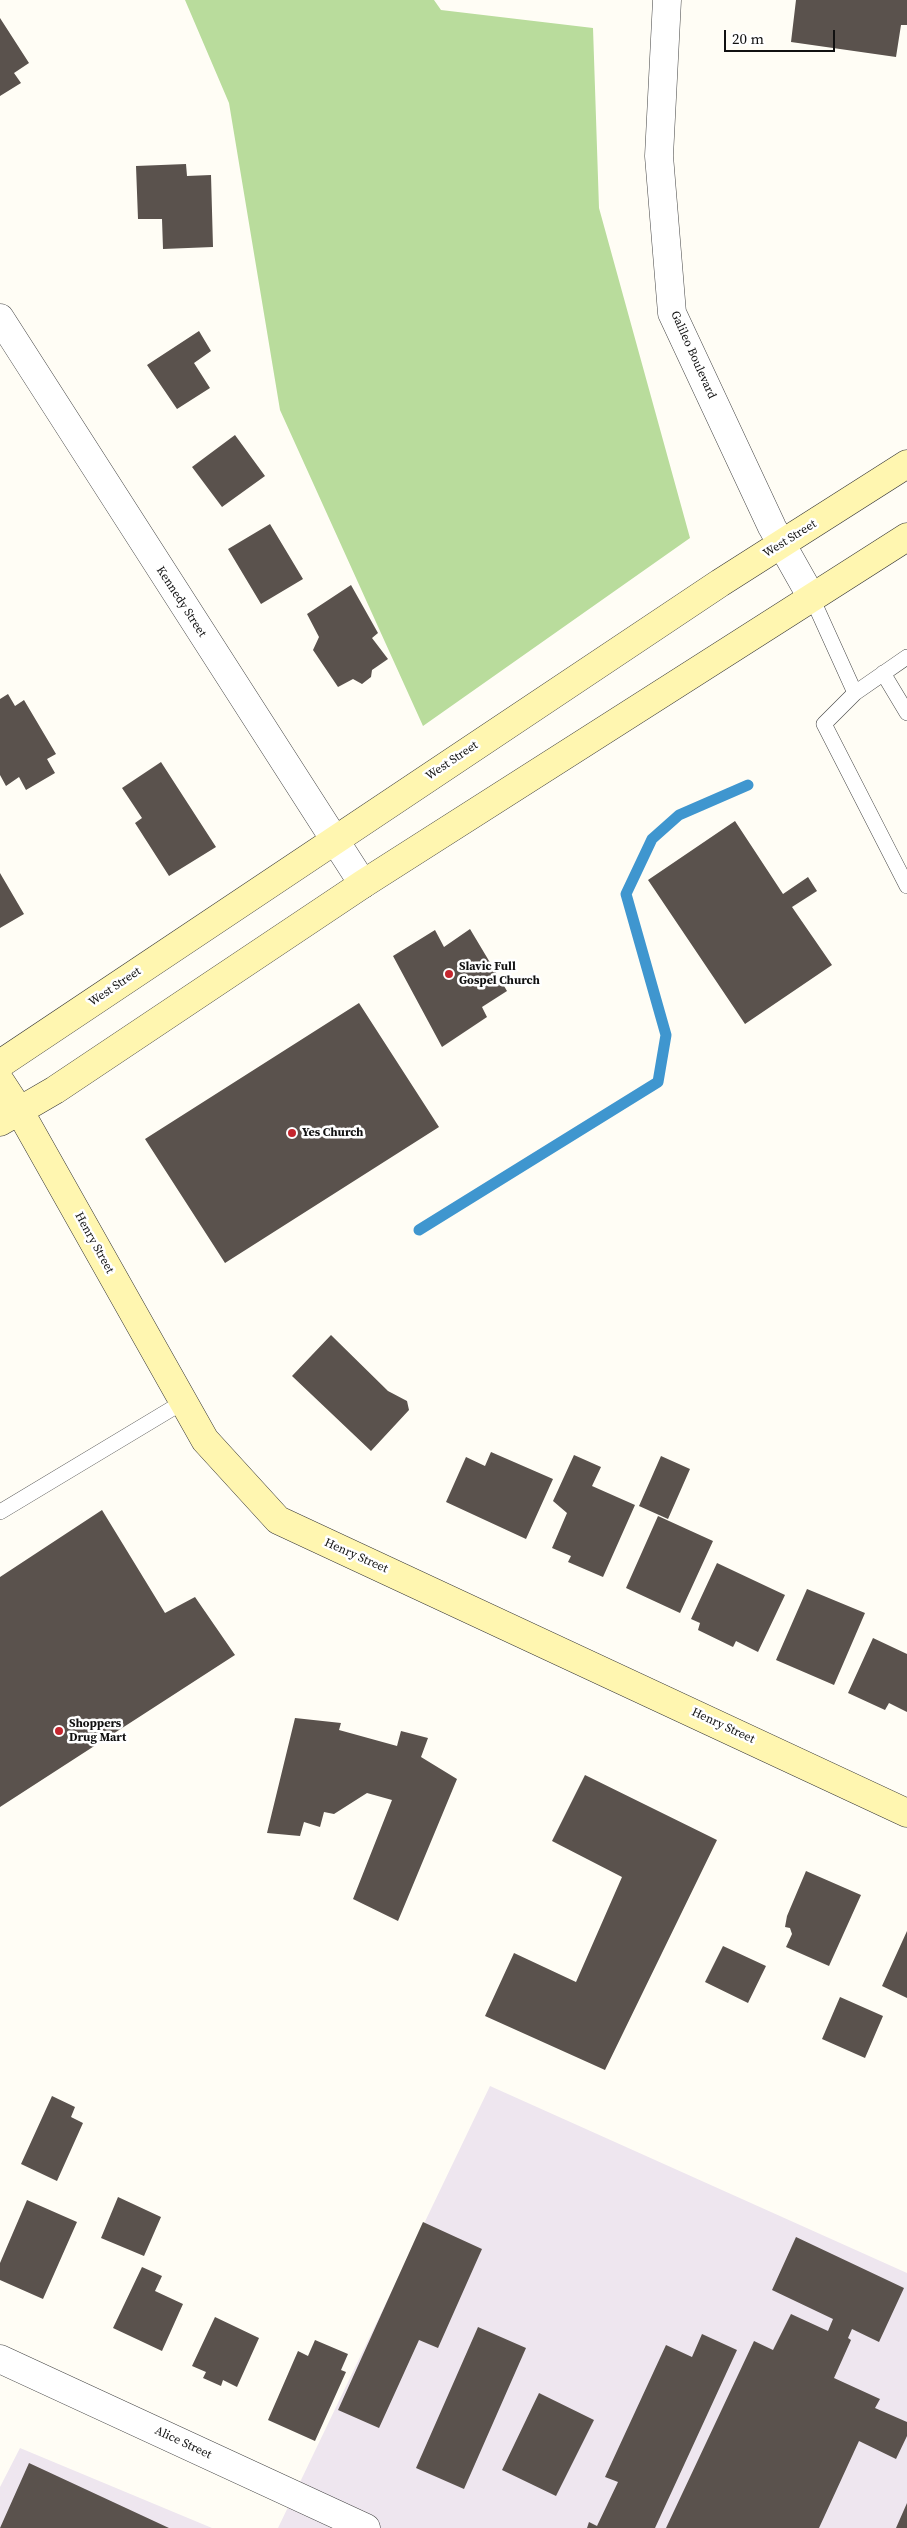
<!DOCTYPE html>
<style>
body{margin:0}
#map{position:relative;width:907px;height:2528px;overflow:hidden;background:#fffdf5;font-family:"Source Serif 4",serif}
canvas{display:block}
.scale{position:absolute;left:724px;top:30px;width:111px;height:22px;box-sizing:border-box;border:2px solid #111;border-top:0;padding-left:6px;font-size:15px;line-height:18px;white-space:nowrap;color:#111;-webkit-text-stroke:4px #fff;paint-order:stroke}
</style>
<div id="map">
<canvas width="907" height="2528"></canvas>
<div class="scale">20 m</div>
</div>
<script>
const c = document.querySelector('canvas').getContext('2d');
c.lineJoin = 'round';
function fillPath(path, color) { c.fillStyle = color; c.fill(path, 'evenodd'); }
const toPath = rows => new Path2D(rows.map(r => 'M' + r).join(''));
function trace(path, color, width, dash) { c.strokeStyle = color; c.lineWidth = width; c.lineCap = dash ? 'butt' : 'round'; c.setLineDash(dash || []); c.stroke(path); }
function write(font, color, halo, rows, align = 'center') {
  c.font = font + ' "Source Serif 4",serif'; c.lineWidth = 5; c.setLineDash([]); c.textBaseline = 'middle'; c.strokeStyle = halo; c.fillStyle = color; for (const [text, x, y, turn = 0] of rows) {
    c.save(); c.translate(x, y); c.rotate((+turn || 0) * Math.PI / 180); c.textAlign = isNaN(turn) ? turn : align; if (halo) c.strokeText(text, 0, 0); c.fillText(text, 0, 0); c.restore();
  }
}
fillPath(toPath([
 [490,2086,907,2273,907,2528,278,2528],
 [20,2448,212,2528,0,2528,0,2487]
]), '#eee6ef');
fillPath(toPath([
 [185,0,434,0,441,10,593,28,599,208,690,538,423,726,280,410,229,103]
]), '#b9dc9c');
trace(toPath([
 [419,1230,658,1082,666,1035,626,894,652,839,679,815,748,785]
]), '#3f96cf', 11);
fillPath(toPath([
 [796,0,907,0,907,25,901,25,896,57,791,42],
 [0,18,29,63,14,73,21,83,0,96],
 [186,164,187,176,211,175,213,247,163,249,162,219,138,219,136,166],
 [199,331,211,351,194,363,210,388,177,409,147,365],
 [235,435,265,476,222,507,192,467],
 [270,524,303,579,261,604,228,549],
 [351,585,378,633,372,638,388,659,372,670,371,677,362,684,353,679,338,687,313,650,319,637,307,614],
 [8,694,15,706,24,700,56,754,47,759,55,773,26,790,19,777,6,786,0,775,0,699],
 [161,762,216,847,169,876,135,823,142,818,122,788],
 [735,821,783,894,808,877,817,891,792,907,832,965,745,1024,648,880],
 [0,873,24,914,0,928],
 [470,929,507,991,482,1007,487,1017,442,1047,393,956,435,930,444,947],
 [359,1003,439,1127,225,1263,145,1139],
 [331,1335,388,1391,407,1401,409,1410,371,1451,292,1376],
 [491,1452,553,1479,526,1539,446,1502,466,1457,485,1466],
 [574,1455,601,1467,592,1486,635,1505,603,1577,568,1562,571,1556,552,1548,567,1513,553,1501],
 [661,1456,690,1469,668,1519,639,1506],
 [102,1510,165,1613,195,1597,235,1655,0,1807,0,1577],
 [658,1516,713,1541,680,1613,626,1588],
 [717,1563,785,1595,758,1652,736,1641,733,1647,698,1630,700,1623,691,1619],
 [807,1589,865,1613,834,1685,776,1660],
 [873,1638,907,1654,907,1712,889,1703,885,1710,848,1693],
 [295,1718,341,1723,339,1730,397,1746,401,1731,428,1738,421,1757,457,1779,398,1921,353,1899,392,1800,367,1793,334,1814,324,1812,320,1827,304,1822,300,1836,267,1833],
 [585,1775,717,1840,605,2070,485,2016,514,1953,576,1982,622,1877,552,1841],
 [806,1871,861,1895,829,1966,786,1947,792,1934,790,1928,785,1927,787,1916],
 [907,1931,907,1998,882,1986],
 [723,1946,766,1966,748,2003,705,1982],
 [840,1997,883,2016,865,2058,822,2039],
 [52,2096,75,2107,71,2117,83,2123,57,2181,21,2164],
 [118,2197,161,2217,144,2256,101,2238],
 [27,2200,77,2222,43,2299,0,2280,0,2263],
 [423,2222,482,2249,438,2348,419,2340,379,2428,338,2410],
 [796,2237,904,2288,879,2342,852,2329,848,2338,851,2340,834,2378,880,2399,875,2408,907,2422,907,2436,896,2459,859,2441,819,2528,666,2528,754,2341,773,2350,791,2314,828,2331,833,2319,772,2290],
 [142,2267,162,2276,155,2291,183,2304,162,2351,113,2328],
 [215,2317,259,2338,237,2387,223,2380,221,2386,203,2378,206,2372,192,2366],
 [478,2327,526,2348,464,2489,416,2468],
 [702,2334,737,2350,655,2528,587,2528,589,2522,597,2526,618,2482,605,2477,666,2345,692,2357],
 [315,2340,348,2354,341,2370,346,2372,315,2441,268,2420,298,2351,308,2356],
 [539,2393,594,2420,556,2496,502,2470],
 [29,2463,169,2528,0,2528],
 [907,2503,907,2528,896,2528]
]), '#5a524d');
const lane = toPath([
 [812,598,855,693],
 [907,657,855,693,824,724,907,886],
 [883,673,907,713],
 [0,1512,183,1402]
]);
const street = toPath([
 [667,0,659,156,672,313,772,527,812,598],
 [0,318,363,884],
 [0,2359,366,2528]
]);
const secondary = toPath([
 [0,1064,720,583,907,464],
 [0,1081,19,1110,205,1440,278,1520,907,1813],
 [0,1122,55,1090,363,884,907,537]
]);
trace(lane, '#444', 16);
trace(street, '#444', 29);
trace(secondary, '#333', 29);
trace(lane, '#fff', 15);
trace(street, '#fff', 28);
trace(secondary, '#fff6b0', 28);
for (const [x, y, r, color] of [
 [449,974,5,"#c4262e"],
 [292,1133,5,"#c4262e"],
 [59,1731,5,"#c4262e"]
]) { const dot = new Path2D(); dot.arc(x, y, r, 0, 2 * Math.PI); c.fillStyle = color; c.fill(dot); trace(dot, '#fff', 2); }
write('12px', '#111', '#fff', [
 ["Galileo Boulevard",693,355,66],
 ["West Street",790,539,-32],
 ["Kennedy Street",181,602,57],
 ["West Street",452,761,-34],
 ["West Street",115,987,-34],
 ["Henry Street",94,1243,61],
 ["Henry Street",356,1556,24],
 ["Henry Street",723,1726,25],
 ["Alice Street",183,2443,25]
]);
write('bold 12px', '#111', '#fff', [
 ["Slavic Full",459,967],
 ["Gospel Church",459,981],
 ["Yes Church",302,1133],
 ["Shoppers",69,1724],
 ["Drug Mart",69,1738]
], 'left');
</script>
